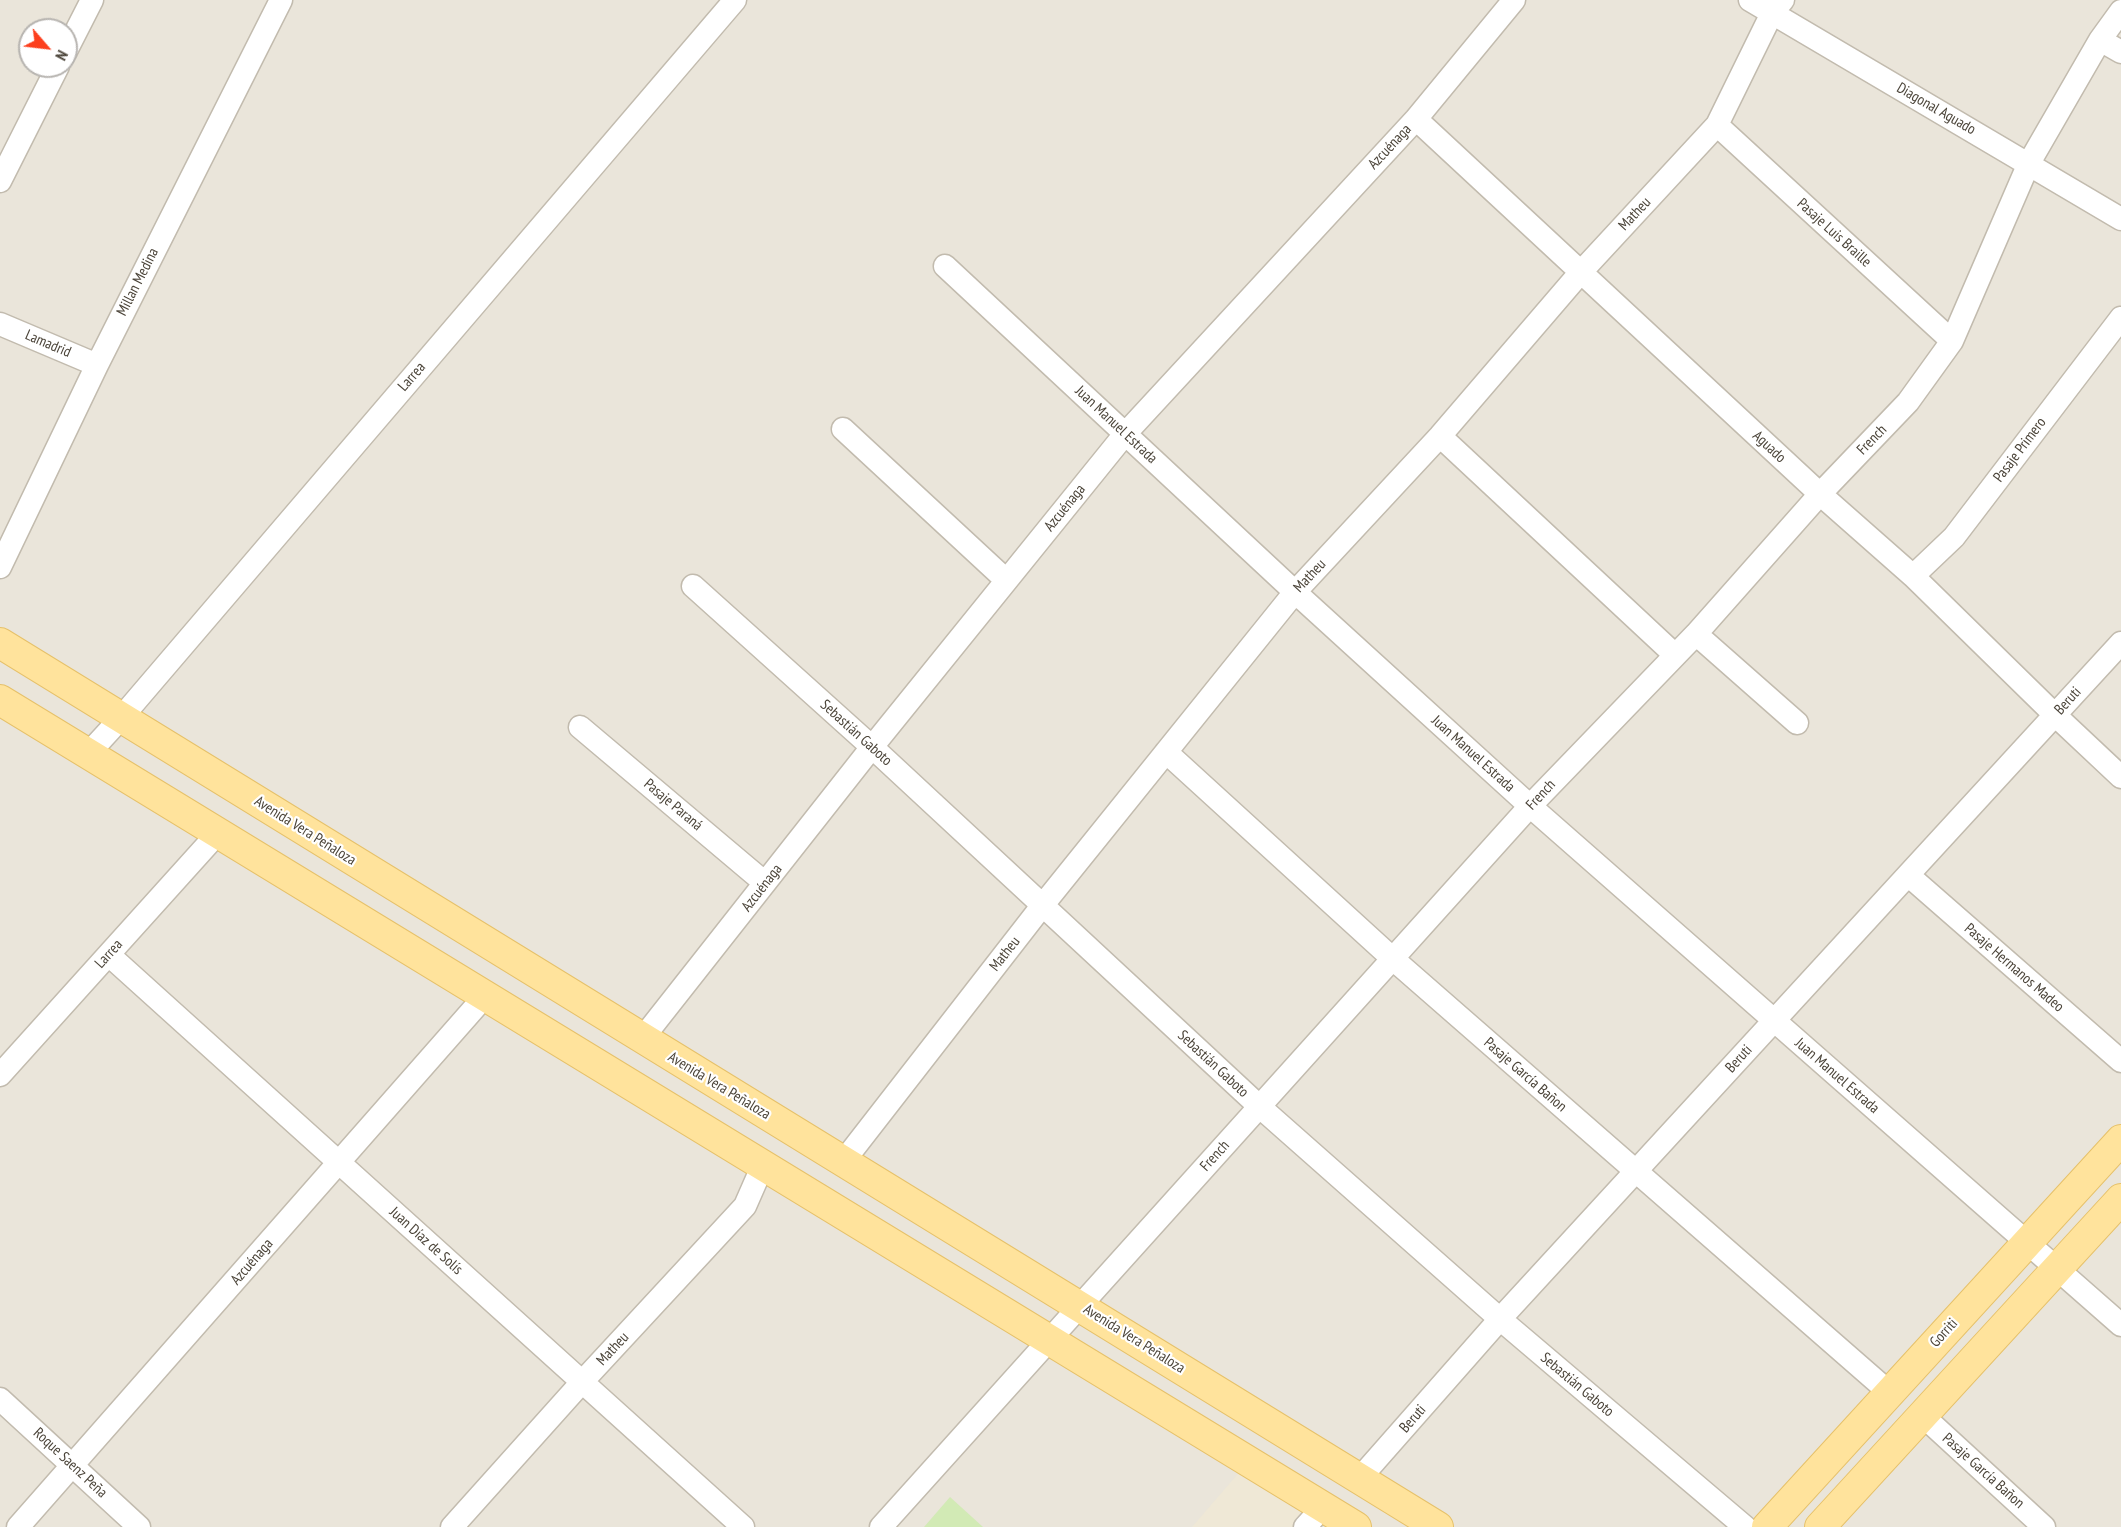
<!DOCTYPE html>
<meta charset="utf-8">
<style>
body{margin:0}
#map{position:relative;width:2121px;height:1527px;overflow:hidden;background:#f6f3ec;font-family:"PT Sans Narrow",sans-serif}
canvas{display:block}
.north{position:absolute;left:18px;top:18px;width:60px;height:60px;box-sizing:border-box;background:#fff;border:2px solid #b7b4b0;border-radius:50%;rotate:118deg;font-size:16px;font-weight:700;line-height:24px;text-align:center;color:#4b4439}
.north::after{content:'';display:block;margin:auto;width:21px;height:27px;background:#fc3f1d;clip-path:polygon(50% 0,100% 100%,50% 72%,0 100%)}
</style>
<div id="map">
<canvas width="2121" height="1527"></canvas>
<div class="north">N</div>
</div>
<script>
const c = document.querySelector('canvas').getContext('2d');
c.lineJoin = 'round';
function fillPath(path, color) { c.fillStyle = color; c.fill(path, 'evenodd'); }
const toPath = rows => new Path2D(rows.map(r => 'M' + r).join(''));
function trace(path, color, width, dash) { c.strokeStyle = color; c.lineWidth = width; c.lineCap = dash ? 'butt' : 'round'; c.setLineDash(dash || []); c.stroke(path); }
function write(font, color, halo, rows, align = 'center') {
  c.font = font + ' "PT Sans Narrow",sans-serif'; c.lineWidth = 4.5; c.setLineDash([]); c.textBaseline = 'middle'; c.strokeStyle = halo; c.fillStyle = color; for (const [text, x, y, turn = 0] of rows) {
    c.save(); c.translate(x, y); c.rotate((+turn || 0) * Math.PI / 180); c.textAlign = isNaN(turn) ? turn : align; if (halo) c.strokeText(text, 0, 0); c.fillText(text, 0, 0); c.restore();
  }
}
fillPath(toPath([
 [0,0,2121,0,2121,1527,0,1527],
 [30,30,66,30,66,66,30,66]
]), '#eae5da');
fillPath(toPath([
 [1249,1461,1323,1507,1305,1527,1192,1527]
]), '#efe8d6');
fillPath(toPath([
 [950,1497,983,1527,924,1527]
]), '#d2eab5');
const minor = toPath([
 [1750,0,2121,219],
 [2100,40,2121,52],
 [66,51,92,0],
 [1416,119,1820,494,1913,576,2055,715,2121,777],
 [1717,125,1952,341],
 [0,181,58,66],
 [945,266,1295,592,1530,806,2121,1325],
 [0,324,97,365],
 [843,429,1006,580],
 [1440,436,1675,655],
 [0,567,97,365,281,0],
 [1913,576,1954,537,2121,318],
 [693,586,872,747,1260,1107,1500,1319,1745,1527],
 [1696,634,1797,723],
 [580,727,765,883],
 [1166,752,1393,959,1890,1393],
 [88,754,121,718,735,0],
 [1908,875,2121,1061],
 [109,955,743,1527],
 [642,1039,872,747,1125,434,1416,119,1514,0],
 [0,1075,218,833],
 [843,1162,1042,906,1295,592,1440,436,1580,273,1717,125,1772,13,1783,0],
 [0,1399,139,1527],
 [1922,1415,2044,1527],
 [1360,1478,1500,1319,2121,643],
 [18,1527,485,996],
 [452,1527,582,1382,745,1206,763,1165],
 [881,1527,1530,806,1696,634,1820,494,1908,402,1952,341,2029,163,2100,40,2121,11],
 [1305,1527,1323,1507]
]);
const major = toPath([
 [0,643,1438,1527],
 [0,700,1356,1527],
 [1767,1527,2121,1140],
 [1820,1527,2121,1199]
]);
trace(minor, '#c2bbae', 25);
trace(major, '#e6c16a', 32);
trace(minor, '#fff', 22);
trace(major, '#ffe39c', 30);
write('15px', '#4b4439', '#fff', [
 ["Diagonal Aguado",1936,109,30],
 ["Azcuénaga",1390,147,-47],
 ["Matheu",1635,214,-47],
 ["Pasaje Luis Braille",1834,233,42],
 ["Millan Medina",138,282,-63],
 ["Lamadrid",48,344,23],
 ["Larrea",412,377,-49],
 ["Juan Manuel Estrada",1116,425,43],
 ["French",1872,440,-46],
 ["Aguado",1769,447,43],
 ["Pasaje Primero",2020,450,-53],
 ["Azcuénaga",1065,508,-51],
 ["Matheu",1310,576,-47],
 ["Beruti",2068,701,-48],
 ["Sebastián Gaboto",856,733,42],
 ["Juan Manuel Estrada",1473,754,42],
 ["French",1541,795,-47],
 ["Pasaje Paraná",673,805,40],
 ["Avenida Vera Peñaloza",305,831,32],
 ["Azcuénaga",762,888,-52],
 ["Larrea",109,954,-48],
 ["Matheu",1005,954,-52],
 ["Pasaje Hermanos Madeo",2014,968,41],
 ["Beruti",1739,1059,-48],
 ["Sebastián Gaboto",1213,1064,43],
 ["Pasaje García Bañon",1525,1075,41],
 ["Juan Manuel Estrada",1837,1076,41],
 ["Avenida Vera Peñaloza",719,1086,31],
 ["French",1215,1156,-48],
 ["Juan Díaz de Solís",426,1241,42],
 ["Azcuénaga",252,1262,-49],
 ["Gorriti",1944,1333,-48],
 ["Avenida Vera Peñaloza",1134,1339,32],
 ["Matheu",613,1349,-47],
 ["Sebastián Gaboto",1577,1385,40],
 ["Beruti",1413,1419,-49],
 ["Roque Saenz Peña",70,1463,43],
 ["Pasaje García Bañon",1983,1471,42]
]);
</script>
